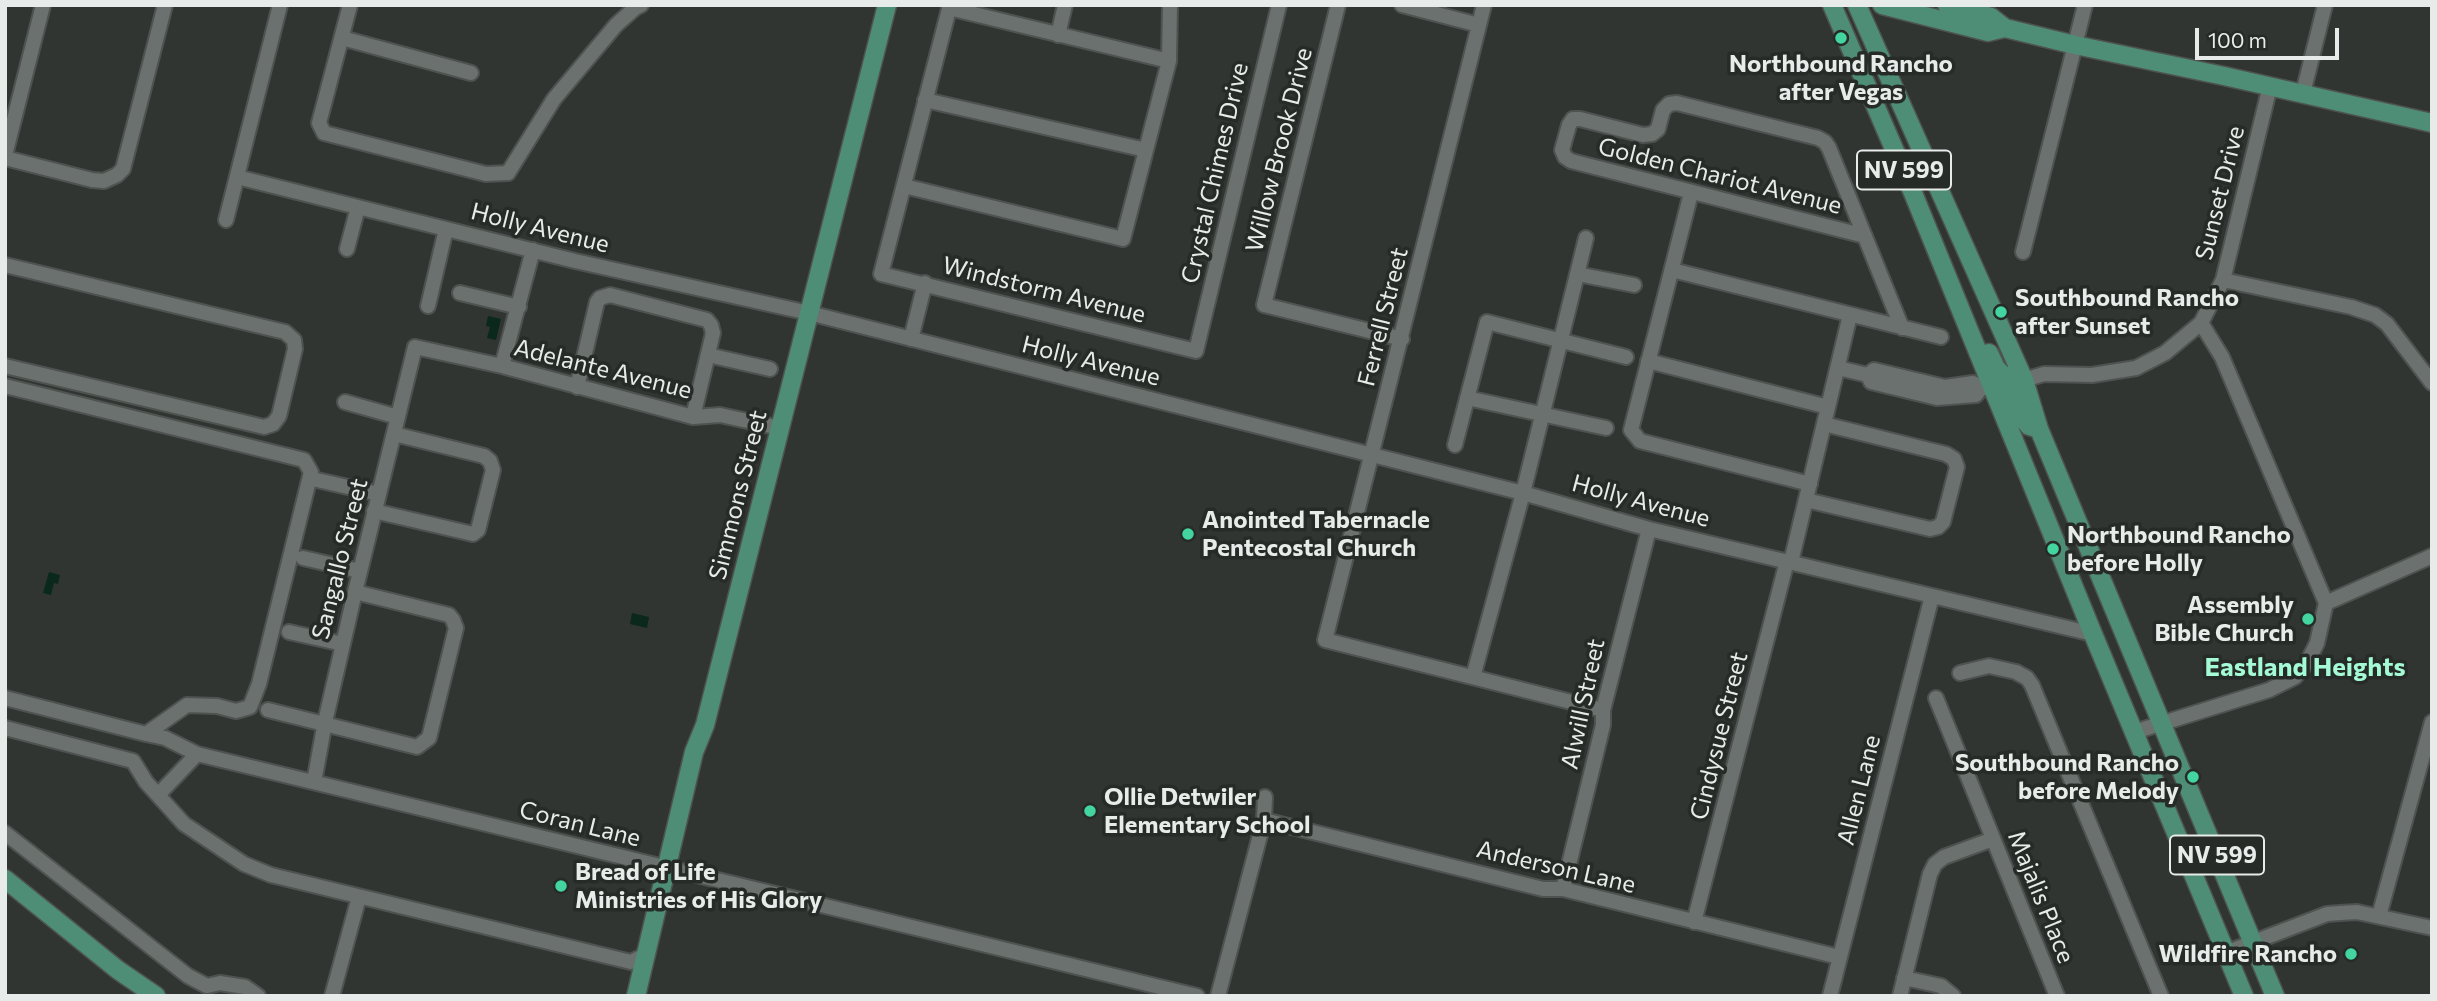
<!DOCTYPE html>
<style>
body{margin:0}
#map{position:relative;width:2437px;height:1001px;overflow:hidden;background:#303532;font-family:Commissioner,sans-serif}
canvas{display:block}
.frame{position:absolute;inset:0;border:7px solid #e7ebe9;pointer-events:none}
.scale{position:absolute;left:2195px;top:28px;width:144px;height:32px;box-sizing:border-box;border:4px solid #e7ebe9;border-top:0;padding-left:9px;font-size:21px;line-height:24px;white-space:nowrap;color:#e7ebe9;-webkit-text-stroke:5px #262b28;paint-order:stroke}
</style>
<div id="map">
<canvas width="2437" height="1001"></canvas>
<div class="frame"></div>
<div class="scale">100 m</div>
</div>
<script>
const c = document.querySelector('canvas').getContext('2d');
c.lineJoin = 'round';
function fillPath(path, color) { c.fillStyle = color; c.fill(path, 'evenodd'); }
const toPath = rows => new Path2D(rows.map(r => 'M' + r).join(''));
function trace(path, color, width, dash) { c.strokeStyle = color; c.lineWidth = width; c.lineCap = dash ? 'butt' : 'round'; c.setLineDash(dash || []); c.stroke(path); }
function write(font, color, halo, rows, align = 'center') {
  c.font = font + ' Commissioner,sans-serif'; c.lineWidth = 7; c.setLineDash([]); c.textBaseline = 'middle'; c.strokeStyle = halo; c.fillStyle = color; for (const [text, x, y, turn = 0] of rows) {
    c.save(); c.translate(x, y); c.rotate((+turn || 0) * Math.PI / 180); c.textAlign = isNaN(turn) ? turn : align; if (halo) c.strokeText(text, 0, 0); c.fillText(text, 0, 0); c.restore();
  }
}
fillPath(toPath([
 [488,316,501,319,496,340,487,338,490,327,486,326],
 [49,572,60,575,58,584,54,583,51,595,43,593],
 [632,613,649,617,647,628,630,624]
]), '#0a281c');
const minor = toPath([
 [350,5,319,123,324,133,486,174,508,173,554,99,616,25,635,8,641,5],
 [950,5,881,274,1196,351,1279,5],
 [1338,5,1264,305,1402,339],
 [1402,5,1479,25],
 [1484,5,1325,640,1603,710],
 [949,8,1169,61],
 [1058,35,1065,5],
 [342,38,471,73],
 [2303,93,2325,5],
 [925,100,1146,150],
 [5,155,43,5],
 [5,158,92,180,104,181,117,175,123,169,165,5],
 [237,177,575,261,809,313,1523,493,1649,529,2093,634],
 [904,186,1123,239,1169,61,1170,5],
 [1691,193,1631,430,1640,441,1810,484],
 [226,220,280,5],
 [1865,236,1571,161,1565,157,1562,150,1569,125,1573,119,1580,119,1643,135,1652,134,1658,129,1663,110,1669,104,1677,103,1818,138,1825,142,1829,148,1902,328],
 [347,249,358,207],
 [2023,252,2085,5],
 [5,265,285,332,294,340,295,349,279,416,273,424,264,427,5,366],
 [1672,270,1941,337],
 [1577,274,1634,285],
 [2223,280,2351,307,2375,315,2387,324,2432,383],
 [460,293,519,307],
 [428,306,446,229],
 [2201,323,2222,357,2326,603],
 [911,339,925,283],
 [708,355,770,369],
 [1648,361,1828,407],
 [502,366,533,250],
 [1838,368,1868,375,1874,370,1945,387,1973,383,1981,388,1993,388],
 [1868,375,1871,382,1937,398,1976,395,1981,388],
 [2024,380,2044,374,2092,375,2136,368,2165,353,2201,323,2223,280,2270,86],
 [5,386,304,460,311,472,259,684,250,707,236,711,217,706,187,705,146,734,5,698],
 [577,387,597,302,600,298,610,295,707,320,711,325,713,333,693,417],
 [1467,398,1606,428],
 [345,402,398,417],
 [1455,445,1487,322,1626,357],
 [317,480,379,494],
 [1806,500,1930,529,1938,527,1943,522,1957,467,1954,459,1946,454,1824,424],
 [374,511,473,534,478,530,493,470,490,461,484,456,394,434],
 [303,558,360,571],
 [1791,562,1850,315],
 [289,632,343,644],
 [1960,673,1989,666,2016,672,2027,678,2032,685,2161,996],
 [1473,677,1523,493,1586,238],
 [1936,698,2057,996],
 [268,710,417,747,429,738,456,628,453,620,449,615,355,592],
 [5,728,133,761,146,782,184,824,244,864,271,875,631,962,647,954],
 [2134,732,2269,690,2295,677,2307,663,2317,643,2326,603,2432,556],
 [146,734,165,738,197,754,1197,996],
 [314,782,325,722,355,592,415,347,502,366,693,417,720,415,780,428],
 [158,795,197,754],
 [1264,820,1543,889,1563,889,1839,957],
 [5,833,188,976,207,986,220,983,245,987,258,996],
 [1563,889,1603,725,1603,710,1649,529],
 [2379,916,2432,722],
 [1694,922,1787,561],
 [2225,953,2327,914,2340,913,2357,912,2432,928],
 [1904,978,1941,986,1953,996],
 [332,996,359,897],
 [1218,996,1264,820,1265,797],
 [1830,996,1932,596],
 [1900,996,1930,874,1935,864,1944,857,1993,839]
]);
const major = toPath([
 [1832,5,1913,193,2093,634,2244,996],
 [1857,5,2024,380,2039,429,2275,996],
 [1882,5,1988,32,2005,28],
 [1947,5,1991,17,2005,28,2075,45,2224,76,2432,123],
 [1989,353,1996,368,2003,375,2024,380],
 [1993,388,2011,394,2024,420,2029,426,2039,429],
 [5,879,118,970,156,996],
 [636,996,694,752,705,725,887,5]
]);
trace(minor, '#4e5250', 18);
trace(major, '#4e5250', 21);
trace(minor, '#6b716e', 14);
trace(major, '#4e8e76', 18);
for (const [x, y, r, color] of [
 [1841,38,7,"#43d4a0"],
 [2001,312,7,"#43d4a0"],
 [1188,534,7,"#43d4a0"],
 [2053,549,7,"#43d4a0"],
 [2308,619,7,"#43d4a0"],
 [2193,777,7,"#43d4a0"],
 [1090,811,7,"#43d4a0"],
 [561,886,7,"#43d4a0"],
 [2351,954,7,"#43d4a0"]
]) { const dot = new Path2D(); dot.arc(x, y, r, 0, 2 * Math.PI); c.fillStyle = color; c.fill(dot); trace(dot, '#262b28', 2.5); }
for (const [x, y, w] of [
 [1904,170,94],
 [2217,855,94]
]) { const box = new Path2D(); box.roundRect(x - w / 2, y - 19.5, w, 39, 5); c.fillStyle = '#262b28'; c.fill(box); trace(box, '#e7ebe9', 2); }
write('bold 23px', '#e7ebe9', null, [
 ["NV 599",1904,170],
 ["NV 599",2217,855]
]);
write('bold 24px', '#e7ebe9', '#262b28', [
 ["Northbound Rancho",1841,64,"center"],
 ["after Vegas",1841,92,"center"],
 ["Southbound Rancho",2015,298],
 ["after Sunset",2015,326],
 ["Anointed Tabernacle",1202,520],
 ["Pentecostal Church",1202,548],
 ["Northbound Rancho",2067,535],
 ["before Holly",2067,563],
 ["Assembly",2294,605,"right"],
 ["Bible Church",2294,633,"right"],
 ["Southbound Rancho",2179,763,"right"],
 ["before Melody",2179,791,"right"],
 ["Ollie Detwiler",1104,797],
 ["Elementary School",1104,825],
 ["Bread of Life",575,872],
 ["Ministries of His Glory",575,900],
 ["Wildfire Rancho",2337,954,"right"]
], 'left');
write('24px', '#e7ebe9', '#262b28', [
 ["Willow Brook Drive",1279,150,-76],
 ["Crystal Chimes Drive",1215,173,-77],
 ["Golden Chariot Avenue",1720,176,14],
 ["Sunset Drive",2220,193,-76],
 ["Holly Avenue",540,228,14],
 ["Windstorm Avenue",1044,290,14],
 ["Ferrell Street",1383,317,-76],
 ["Holly Avenue",1091,361,14],
 ["Adelante Avenue",603,369,14],
 ["Simmons Street",738,495,-76],
 ["Holly Avenue",1641,501,15],
 ["Sangallo Street",340,559,-76],
 ["Alwill Street",1583,704,-78],
 ["Cindysue Street",1719,736,-76],
 ["Allen Lane",1859,790,-76],
 ["Coran Lane",580,824,14],
 ["Anderson Lane",1556,867,13],
 ["Majalis Place",2041,897,68]
]);
write('bold 26px', '#a3fad4', '#262b28', [
 ["Eastland Heights",2305,667]
]);
</script>
